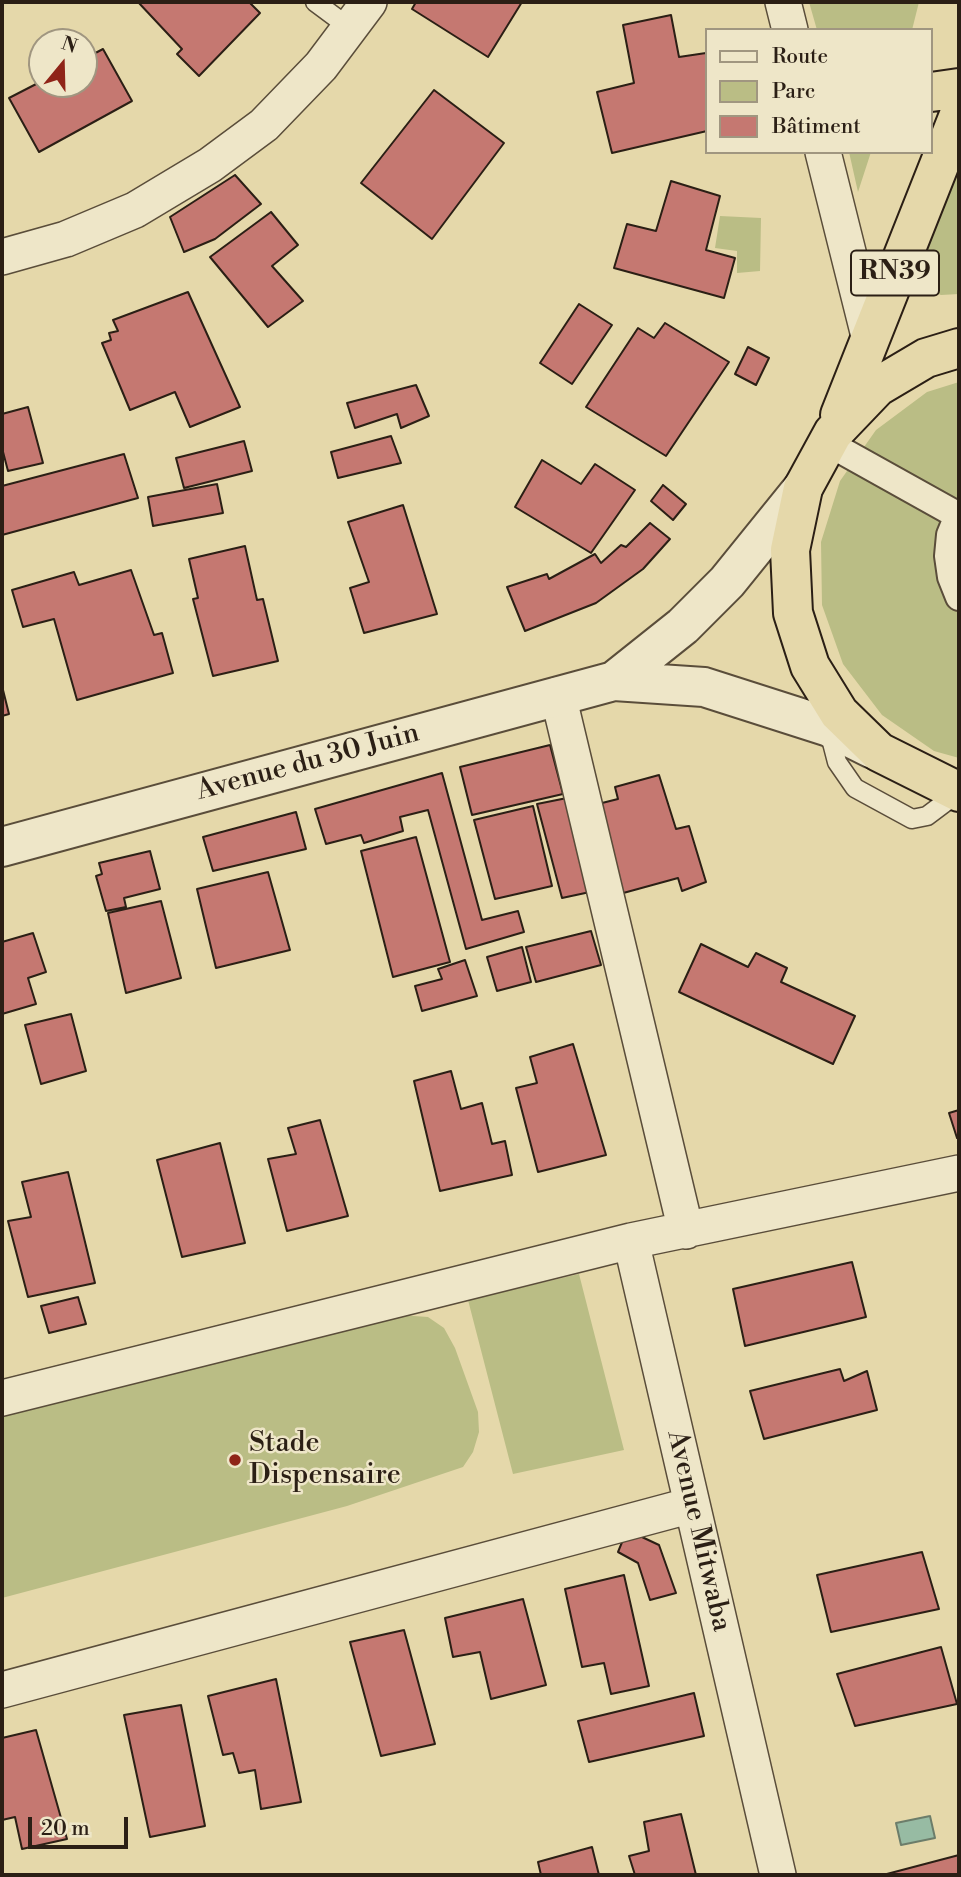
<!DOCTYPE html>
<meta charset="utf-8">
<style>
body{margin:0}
#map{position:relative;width:961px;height:1877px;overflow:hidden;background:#e5d8aa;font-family:"Libre Bodoni",serif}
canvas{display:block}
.frame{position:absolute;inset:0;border:4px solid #2b1f15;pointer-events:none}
.legend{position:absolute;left:705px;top:28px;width:228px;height:126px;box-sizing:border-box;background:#eee6c8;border:2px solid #a09680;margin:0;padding:9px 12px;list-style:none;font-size:21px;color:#2b1f15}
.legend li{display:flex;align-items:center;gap:14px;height:35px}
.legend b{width:35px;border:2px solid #a09680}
.north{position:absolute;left:28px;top:28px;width:70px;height:70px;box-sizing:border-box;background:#eee6c8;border:2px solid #a09680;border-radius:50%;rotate:19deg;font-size:19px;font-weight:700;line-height:28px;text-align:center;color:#2b1f15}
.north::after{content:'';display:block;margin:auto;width:24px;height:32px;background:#8f2418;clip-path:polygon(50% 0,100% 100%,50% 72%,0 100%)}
.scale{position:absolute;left:28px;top:1817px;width:100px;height:32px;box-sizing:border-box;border:4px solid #2b1f15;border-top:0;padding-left:9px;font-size:21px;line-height:24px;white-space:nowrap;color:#2b1f15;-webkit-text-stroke:5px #eee6c8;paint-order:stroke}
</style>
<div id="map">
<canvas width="961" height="1877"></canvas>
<div class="frame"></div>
<ul class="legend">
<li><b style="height:9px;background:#eee6c8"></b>Route</li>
<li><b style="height:19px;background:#babd85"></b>Parc</li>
<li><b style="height:19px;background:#c57871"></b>Bâtiment</li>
</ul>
<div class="north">N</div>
<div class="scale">20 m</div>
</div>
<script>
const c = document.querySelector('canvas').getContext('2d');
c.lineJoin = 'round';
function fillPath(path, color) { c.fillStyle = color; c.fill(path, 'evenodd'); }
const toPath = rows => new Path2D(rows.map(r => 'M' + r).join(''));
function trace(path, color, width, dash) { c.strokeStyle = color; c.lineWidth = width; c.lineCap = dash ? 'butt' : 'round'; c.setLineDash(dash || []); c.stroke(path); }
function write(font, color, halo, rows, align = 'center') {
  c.font = font + ' "Libre Bodoni",serif'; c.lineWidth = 5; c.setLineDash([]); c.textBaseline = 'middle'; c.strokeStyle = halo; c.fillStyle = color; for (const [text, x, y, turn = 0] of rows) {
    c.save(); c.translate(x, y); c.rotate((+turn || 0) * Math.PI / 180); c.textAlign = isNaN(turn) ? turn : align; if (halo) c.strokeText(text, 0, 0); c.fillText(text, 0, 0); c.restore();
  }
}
fillPath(toPath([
 [809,2,919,2,912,30,817,30],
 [959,130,959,294,941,295,925,289,915,278],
 [849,152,871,152,858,192],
 [720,216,761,218,760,271,737,273,737,251,715,248],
 [959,382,959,758,934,751,882,715,843,664,822,605,821,542,840,481,876,430,927,392],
 [579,1274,624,1450,513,1474,468,1300],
 [400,1315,428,1317,444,1328,455,1348,478,1412,479,1432,473,1452,463,1467,347,1506,2,1598,2,1413]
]), '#babd85');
const water = toPath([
 [930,1816,935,1838,901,1845,896,1823,930,1816]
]);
fillPath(water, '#97bba3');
trace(water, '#6c7d6a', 2);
const building = toPath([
 [138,2,249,2,260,13,199,76,177,54,182,49,138,2],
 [416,2,522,2,488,57,412,9,416,2],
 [671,15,679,57,706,53,707,131,612,153,597,92,634,83,623,25,671,15],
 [103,49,132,101,39,152,9,98,42,81,42,84,84,84,84,59,103,49],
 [434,90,504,143,432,239,361,183,434,90],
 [235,175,261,204,215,239,184,252,170,217,235,175],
 [671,181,720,196,706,250,735,258,724,298,614,268,627,224,656,231,671,181],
 [271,212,298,245,272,266,303,301,268,327,210,257,271,212],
 [188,292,240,407,190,427,175,392,130,410,102,343,111,340,109,333,118,331,113,320,188,292],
 [579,304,612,325,572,384,540,363,579,304],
 [665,323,729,362,666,456,586,407,638,328,654,338,665,323],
 [748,347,769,358,756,385,735,374,748,347],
 [416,385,429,416,401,428,397,414,355,428,347,403,416,385],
 [28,407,43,463,8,471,2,448,2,414,28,407],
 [391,436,401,463,338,478,331,452,391,436],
 [244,441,252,471,184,488,176,458,244,441],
 [124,454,138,498,2,535,2,486,124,454],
 [542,460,581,484,595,464,635,490,591,553,515,507,542,460],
 [217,484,223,513,153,526,148,497,217,484],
 [663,485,686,504,673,520,651,501,663,485],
 [403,505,437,614,364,633,350,588,369,582,348,522,403,505],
 [650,523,670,539,643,569,596,603,525,631,507,587,547,574,549,579,595,554,601,563,621,545,626,547,650,523],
 [245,546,257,600,263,599,278,661,213,676,193,599,198,598,189,559,245,546],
 [131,570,154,635,162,633,173,673,77,700,54,619,23,627,12,590,74,572,79,585,131,570],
 [2,686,9,714,2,716,2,686],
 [550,745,563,794,472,815,460,767,550,745],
 [442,773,482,920,518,911,524,932,466,949,428,810,400,817,403,831,364,843,361,835,326,844,315,809,442,773],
 [659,775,676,829,689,826,706,882,682,891,678,878,616,895,590,806,618,799,615,787,659,775],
 [567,798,590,892,562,898,537,804,567,798],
 [533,806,552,886,495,899,474,820,533,806],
 [296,812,306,849,213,871,203,837,296,812],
 [416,837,450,962,393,977,361,851,416,837],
 [150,851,160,889,124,898,126,907,106,911,96,876,102,874,99,863,150,851],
 [268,872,290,950,216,968,197,889,268,872],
 [161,901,181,978,126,993,108,913,161,901],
 [591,931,601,965,536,982,526,947,591,931],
 [33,933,46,972,28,978,36,1004,2,1014,2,942,33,933],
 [701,944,748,967,756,953,787,968,781,982,855,1016,833,1064,679,992,701,944],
 [522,947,531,982,497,991,487,957,522,947],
 [465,960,477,996,422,1011,415,986,442,979,438,969,465,960],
 [71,1014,86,1071,41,1084,25,1025,71,1014],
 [573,1044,606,1155,538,1172,516,1088,537,1083,530,1057,573,1044],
 [451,1071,461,1109,482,1103,492,1144,505,1141,512,1175,440,1191,414,1081,451,1071],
 [959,1110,959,1137,957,1138,949,1113,959,1110],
 [320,1120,348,1216,287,1231,268,1159,296,1154,288,1128,320,1120],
 [220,1143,245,1243,182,1257,157,1160,220,1143],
 [68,1172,95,1283,28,1297,8,1221,31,1217,22,1182,68,1172],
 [852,1262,866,1317,745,1346,733,1289,852,1262],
 [78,1297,86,1324,49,1333,41,1306,78,1297],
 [840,1369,844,1381,867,1371,877,1410,764,1439,750,1391,840,1369],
 [627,1530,659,1545,676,1593,650,1600,638,1563,618,1552,627,1530],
 [922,1552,939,1609,831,1632,817,1575,922,1552],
 [624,1575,649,1686,611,1694,604,1663,582,1667,565,1589,624,1575],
 [523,1599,546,1685,491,1699,480,1652,453,1657,445,1618,523,1599],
 [404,1630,435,1744,381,1756,350,1642,404,1630],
 [941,1647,957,1704,855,1726,837,1674,941,1647],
 [276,1679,301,1802,261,1809,255,1770,239,1773,233,1753,223,1755,208,1696,276,1679],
 [694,1693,704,1736,589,1762,578,1721,694,1693],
 [181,1705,205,1826,150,1837,124,1715,181,1705],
 [36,1730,67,1839,22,1849,15,1817,2,1820,2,1738,36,1730],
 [681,1814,696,1875,635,1875,629,1856,649,1851,644,1822,681,1814],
 [592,1847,599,1875,541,1875,538,1862,592,1847],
 [959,1855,959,1875,883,1875,959,1855]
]);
fillPath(building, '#c57871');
trace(building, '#2b1f15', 2);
const service = toPath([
 [315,2,350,28],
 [829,731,837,762,855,788,912,819,927,816,959,792]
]);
const pedestrian = toPath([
 [828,443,957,515],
 [959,513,950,535,948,556,951,577,959,597]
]);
const minor = toPath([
 [783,2,790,30],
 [823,152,870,340],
 [2,257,66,239,135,210,210,165,264,125,321,66,369,2],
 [558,695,686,1231],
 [631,1241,778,1875],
 [2,1398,631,1241,959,1173],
 [2,1690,692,1505]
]);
const tertiary = toPath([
 [614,681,683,626,727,582,803,488],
 [2,847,614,681,704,687,829,727,873,749]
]);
const trunk = toPath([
 [931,92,959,88],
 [959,348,926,358,877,387,833,433,803,488,790,550,793,613,810,666,839,713,879,752,959,792],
 [840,415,959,115]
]);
trace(service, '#5a4d3a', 21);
trace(pedestrian, '#5a4d3a', 30);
trace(minor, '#5a4d3a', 38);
trace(tertiary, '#5a4d3a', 42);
trace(trunk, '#2b1f15', 42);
trace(service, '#eee6c8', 18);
trace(pedestrian, '#eee6c8', 26);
trace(minor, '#eee6c8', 35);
trace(tertiary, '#eee6c8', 38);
trace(trunk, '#e5d8aa', 38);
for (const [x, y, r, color] of [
 [235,1460,7,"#8f2418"]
]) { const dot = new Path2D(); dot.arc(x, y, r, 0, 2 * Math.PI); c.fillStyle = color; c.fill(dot); trace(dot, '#eee6c8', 2.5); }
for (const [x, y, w] of [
 [895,273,88]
]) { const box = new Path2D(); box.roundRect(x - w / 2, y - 22.5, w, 45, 5); c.fillStyle = '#eee6c8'; c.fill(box); trace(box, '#2b1f15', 2); }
write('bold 26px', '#2b1f15', null, [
 ["RN39",895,273]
]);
write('28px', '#2b1f15', '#eee6c8', [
 ["Avenue du 30 Juin",308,763,-15],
 ["Avenue Mitwaba",698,1531,77]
]);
write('28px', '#2b1f15', '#eee6c8', [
 ["Stade",249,1444],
 ["Dispensaire",249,1476]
], 'left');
</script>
